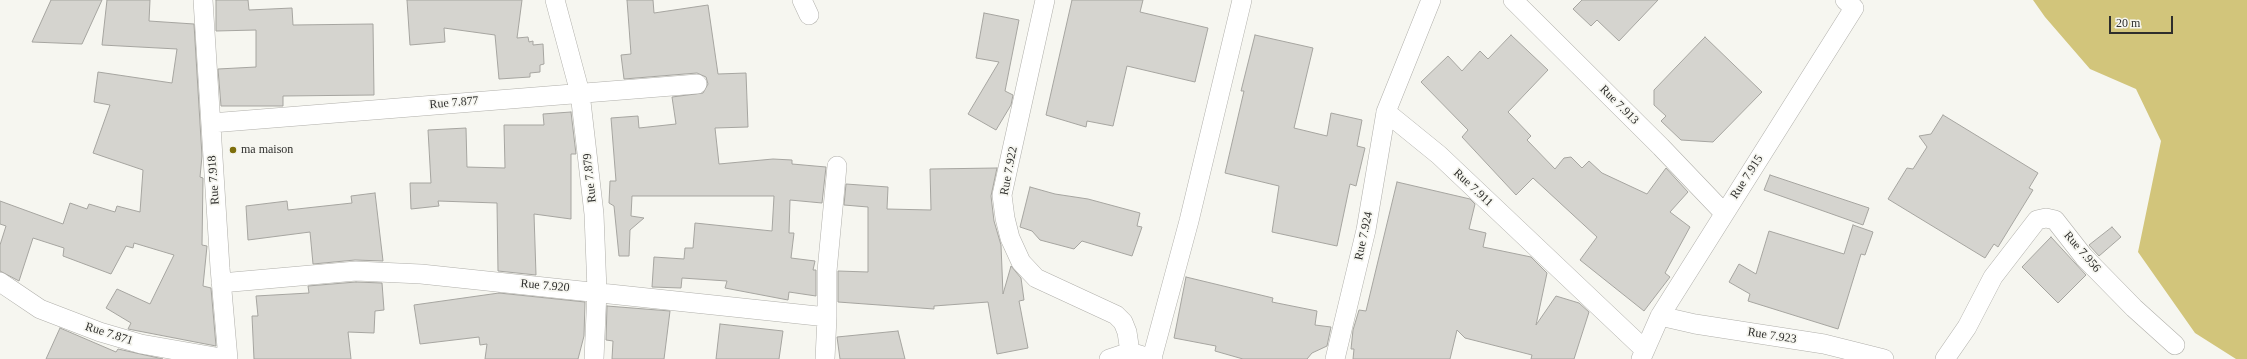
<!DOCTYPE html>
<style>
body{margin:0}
#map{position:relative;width:2247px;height:359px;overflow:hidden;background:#f6f6f0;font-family:Georgia,serif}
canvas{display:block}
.scale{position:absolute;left:2109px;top:16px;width:64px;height:18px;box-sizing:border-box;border:2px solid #2e2e2c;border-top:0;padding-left:5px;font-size:12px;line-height:14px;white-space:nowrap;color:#2e2e2c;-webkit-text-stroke:3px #f6f6f0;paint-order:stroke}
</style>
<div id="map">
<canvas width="2247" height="359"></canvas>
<div class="scale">20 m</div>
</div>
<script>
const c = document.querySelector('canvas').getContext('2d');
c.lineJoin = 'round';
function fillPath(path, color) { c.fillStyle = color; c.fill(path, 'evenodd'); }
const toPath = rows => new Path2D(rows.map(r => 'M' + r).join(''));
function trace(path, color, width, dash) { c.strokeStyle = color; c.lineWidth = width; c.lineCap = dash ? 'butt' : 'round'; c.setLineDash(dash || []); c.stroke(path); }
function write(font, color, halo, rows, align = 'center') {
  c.font = font + ' Georgia,serif'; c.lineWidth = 3.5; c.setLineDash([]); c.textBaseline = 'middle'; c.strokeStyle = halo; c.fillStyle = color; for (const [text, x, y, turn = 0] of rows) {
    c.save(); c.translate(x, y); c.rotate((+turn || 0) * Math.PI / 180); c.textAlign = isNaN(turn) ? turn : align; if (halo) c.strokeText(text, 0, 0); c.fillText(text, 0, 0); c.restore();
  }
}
fillPath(toPath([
 [2033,0,2247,0,2247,359,2236,359,2195,333,2138,252,2161,141,2136,89,2090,69,2045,17]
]), '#d2c57b');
const building = toPath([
 [51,0,102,0,82,44,32,42,51,0],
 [107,0,150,0,149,21,194,24,202,156,200,177,203,178,202,245,207,246,203,286,211,288,216,346,128,329,131,323,106,308,117,289,150,304,174,255,134,243,133,248,126,246,111,274,63,256,64,248,33,238,19,281,0,271,0,245,6,226,0,224,0,201,63,224,70,203,87,209,89,204,115,212,117,206,140,212,143,170,93,153,110,105,94,102,98,72,172,83,177,49,102,45,107,0],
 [216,0,248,0,249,10,292,8,293,25,373,24,374,95,283,96,283,106,221,106,218,69,256,67,256,30,216,31,216,0],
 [407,0,522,0,517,38,528,37,529,42,533,41,533,45,543,44,544,64,540,65,540,72,530,73,530,77,499,79,495,35,444,28,445,42,410,45,407,0],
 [627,0,653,0,654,13,708,5,718,74,746,73,748,127,715,128,719,164,773,159,792,160,792,164,826,167,822,203,790,200,789,233,794,233,791,258,815,261,813,270,816,270,816,296,789,292,788,300,725,288,727,281,682,278,681,288,652,287,654,257,684,259,685,248,693,248,695,223,772,231,774,196,632,196,631,216,644,218,630,230,629,256,619,256,614,206,609,203,610,181,616,181,611,118,638,116,639,128,676,124,672,97,703,93,708,84,706,77,697,73,624,79,621,55,631,54,627,0],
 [1072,0,1143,0,1140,12,1208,28,1195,82,1127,66,1113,126,1087,121,1086,127,1046,115,1072,0],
 [1582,0,1658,0,1619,41,1597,20,1591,26,1573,9,1582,0],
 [984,13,1019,20,1005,91,1013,95,1011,105,996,130,968,114,999,62,976,58,984,13],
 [1255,35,1313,48,1294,128,1327,136,1331,113,1362,120,1357,146,1365,148,1356,186,1350,184,1337,246,1272,232,1279,186,1225,173,1244,91,1241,91,1255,35],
 [1511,35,1548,70,1508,112,1531,136,1527,140,1555,169,1564,158,1571,157,1582,168,1589,161,1602,173,1647,194,1666,168,1688,192,1670,212,1690,227,1665,273,1670,277,1644,311,1580,260,1597,237,1533,178,1516,195,1462,137,1468,130,1421,82,1448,56,1462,71,1480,51,1488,59,1511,35],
 [1705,37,1762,92,1713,142,1681,140,1661,121,1666,116,1654,105,1654,90,1705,37],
 [571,112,576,154,571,154,571,219,534,214,536,275,498,271,497,203,438,201,439,206,411,209,410,183,431,183,428,130,466,128,467,167,505,168,504,125,544,125,543,114,571,112],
 [1943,115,2038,173,2029,188,2033,190,1998,247,1994,244,1985,258,1888,199,1907,168,1913,169,1927,147,1919,136,1931,134,1943,115],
 [997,168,991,196,994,221,1001,245,1003,294,1011,266,1021,278,1024,300,1019,301,1028,348,997,354,988,302,934,306,934,309,838,302,838,271,868,272,868,207,844,205,846,184,888,187,887,209,931,210,930,169,997,168],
 [1770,175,1869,208,1863,225,1764,190,1770,175],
 [1397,182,1470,199,1475,204,1469,229,1486,233,1483,247,1531,257,1547,273,1536,325,1556,296,1579,303,1589,312,1574,359,1531,359,1532,355,1465,338,1457,330,1450,359,1353,359,1354,349,1351,349,1353,330,1359,310,1366,311,1397,182],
 [1030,187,1055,194,1088,199,1140,213,1137,226,1142,227,1132,256,1082,241,1074,249,1040,240,1032,231,1020,227,1030,187],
 [375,193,383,261,355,260,313,264,310,232,248,240,246,206,287,201,288,210,352,203,351,196,375,193],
 [1853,225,1873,232,1865,255,1861,254,1838,329,1748,301,1750,294,1729,282,1739,264,1756,274,1769,231,1844,254,1853,225],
 [2112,227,2121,237,2099,256,2089,245,2112,227],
 [2051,237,2086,275,2058,303,2022,267,2051,237],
 [1186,277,1273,298,1272,302,1317,311,1315,325,1331,327,1327,346,1312,353,1307,359,1243,359,1215,351,1216,346,1174,338,1186,277],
 [356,282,382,283,384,310,375,311,374,333,348,332,351,359,254,359,252,316,258,316,256,296,309,293,308,286,356,282],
 [499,293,585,302,584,336,578,359,485,359,487,344,480,345,479,337,420,344,414,305,499,293],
 [607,306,670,311,664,359,612,359,613,341,606,340,607,306],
 [720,324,783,331,779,359,716,359,720,324],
 [60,328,116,352,118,349,163,359,46,359,60,328],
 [898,331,905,359,840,359,837,337,898,331]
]);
fillPath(building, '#d5d4cf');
trace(building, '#a6a5a0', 1);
const minor = toPath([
 [203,0,220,268,228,359],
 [555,0,580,93,594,214,597,291,594,359],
 [802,0,809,15],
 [1045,0,1002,195,1005,218,1010,238,1021,262,1036,278,1116,315,1123,322,1127,332,1130,352,1153,359],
 [1431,0,1386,112,1439,155,1645,350],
 [1513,0,1661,147,1724,213],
 [211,123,697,84],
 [0,282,40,309,100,332,141,344,227,359],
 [221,283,356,271,421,274,827,317,825,359],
 [1660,316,1695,324,1824,344,1884,359],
 [827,317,827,271,837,166],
 [1152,358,1189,221,1242,0],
 [1109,359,1130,352],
 [1335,359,1366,230,1386,112],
 [1641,359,1660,316,1854,8,1845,0],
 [1945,359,1967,327,1993,277,2037,220,2046,218,2055,220,2084,257,2134,308,2175,345]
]);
trace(minor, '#b0afaa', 20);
trace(minor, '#fff', 19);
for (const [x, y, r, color] of [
 [233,150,4,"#7d6e0b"]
]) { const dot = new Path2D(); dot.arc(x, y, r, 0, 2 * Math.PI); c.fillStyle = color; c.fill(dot); trace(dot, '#f6f6f0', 1.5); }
write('12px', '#2e2e2c', '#f6f6f0', [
 ["Rue 7.877",454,103,-5],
 ["Rue 7.913",1619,105,45],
 ["Rue 7.922",1009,171,-79],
 ["Rue 7.915",1747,177,-57],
 ["Rue 7.879",590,178,-96],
 ["Rue 7.918",214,180,-94],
 ["Rue 7.911",1473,188,43],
 ["Rue 7.924",1364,236,-78],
 ["Rue 7.956",2082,252,49],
 ["Rue 7.920",545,286,5],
 ["Rue 7.871",109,334,18],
 ["Rue 7.923",1772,336,9]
]);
write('12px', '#2e2e2c', '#f6f6f0', [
 ["ma maison",241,150]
], 'left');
</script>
